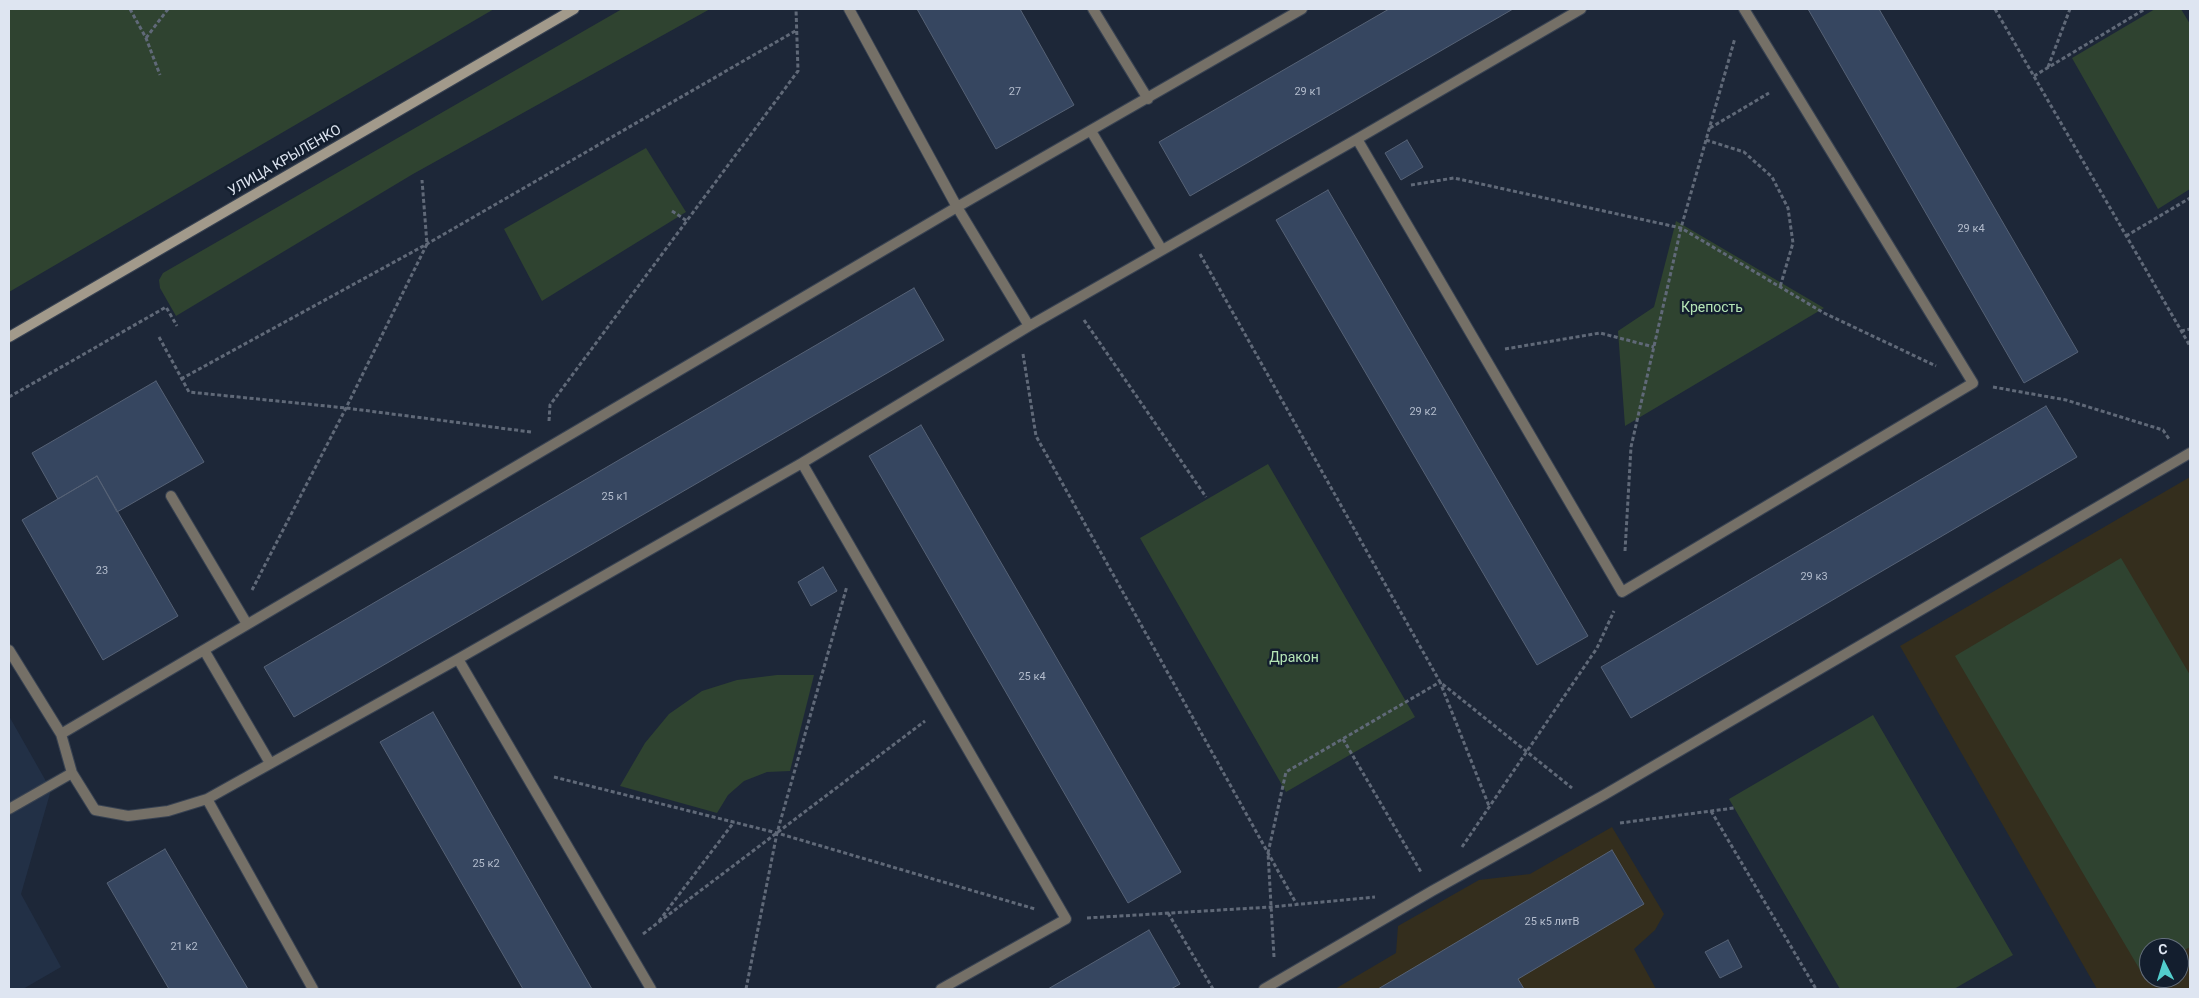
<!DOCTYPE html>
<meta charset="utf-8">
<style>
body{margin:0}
#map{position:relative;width:2199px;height:998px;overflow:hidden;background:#1d2738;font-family:Roboto,sans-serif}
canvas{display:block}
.frame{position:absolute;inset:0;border:10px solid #dee5f1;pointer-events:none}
.north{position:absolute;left:2139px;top:938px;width:50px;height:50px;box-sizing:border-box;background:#131e2e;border:1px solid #646e7c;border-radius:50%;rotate:355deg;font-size:14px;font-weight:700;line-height:20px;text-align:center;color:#dee5f1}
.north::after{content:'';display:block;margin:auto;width:18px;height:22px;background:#52cdcc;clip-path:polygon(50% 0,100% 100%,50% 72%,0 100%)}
</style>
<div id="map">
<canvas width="2199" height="998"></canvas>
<div class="frame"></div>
<div class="north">С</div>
</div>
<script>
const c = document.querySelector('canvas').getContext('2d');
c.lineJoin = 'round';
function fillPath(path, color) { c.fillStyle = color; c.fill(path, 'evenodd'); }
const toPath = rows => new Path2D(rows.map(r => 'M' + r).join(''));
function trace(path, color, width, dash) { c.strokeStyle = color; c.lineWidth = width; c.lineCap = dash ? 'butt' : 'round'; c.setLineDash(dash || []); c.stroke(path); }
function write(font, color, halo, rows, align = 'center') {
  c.font = font + ' Roboto,sans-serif'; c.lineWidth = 5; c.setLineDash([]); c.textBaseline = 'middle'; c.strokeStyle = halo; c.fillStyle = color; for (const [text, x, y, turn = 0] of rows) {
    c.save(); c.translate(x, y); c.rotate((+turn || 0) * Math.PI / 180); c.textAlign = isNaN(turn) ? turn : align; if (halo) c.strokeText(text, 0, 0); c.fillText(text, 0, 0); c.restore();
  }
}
fillPath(toPath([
 [9,716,51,790,21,894,61,967,23,989,9,989]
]), '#223046');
fillPath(toPath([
 [2190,477,2190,989,2097,989,1900,646],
 [2149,948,2179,948,2179,978,2149,978],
 [1612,827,1664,914,1655,930,1634,949,1656,989,1335,989,1396,953,1398,926,1479,880,1530,874]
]), '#342e1d');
fillPath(toPath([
 [9,9,494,9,9,292],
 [622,9,710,9,413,174,176,316,160,288,159,280,163,273],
 [2155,9,2181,9,2190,24,2190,189,2158,209,2072,58],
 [646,148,686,212,542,301,504,229],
 [1676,221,1824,308,1625,426,1618,331,1654,307],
 [1268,464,1415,717,1286,792,1140,538],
 [2121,558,2190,675,2190,947,2179,953,2179,948,2149,948,2149,971,2143,975,1955,656],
 [777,675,814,675,790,771,767,772,744,781,728,795,717,813,620,786,645,743,669,714,702,691,737,680],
 [1873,715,2013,955,1954,989,1840,989,1729,799]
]), '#2f4330');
const building = toPath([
 [917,9,1020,9,1074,105,996,149,917,9],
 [1389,9,1513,9,1190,196,1159,142,1389,9],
 [1808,9,1879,9,2078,352,2024,383,1808,9],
 [1407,140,1423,167,1401,180,1385,153,1407,140],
 [1328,190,1588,636,1537,665,1276,220,1328,190],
 [914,288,944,340,294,717,264,667,914,288],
 [156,381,204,462,117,512,97,476,58,499,32,453,156,381],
 [2046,406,2077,457,1631,718,1601,667,2046,406],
 [921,425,1181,872,1128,903,869,456,921,425],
 [97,476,178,616,103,660,22,520,97,476],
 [823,567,837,591,811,606,798,582,823,567],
 [433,712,501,831,592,989,523,989,380,742,433,712],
 [165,849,198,905,248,989,169,989,107,883,165,849],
 [1612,850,1644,904,1518,979,1524,989,1378,989,1612,850],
 [1149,930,1180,984,1171,989,1048,989,1149,930],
 [1728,940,1742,967,1720,978,1705,952,1728,940]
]);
fillPath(building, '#364660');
trace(building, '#566276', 1);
const lane = toPath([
 [849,9,957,207,1029,326],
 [1093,9,1148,99],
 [1091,131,1162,250],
 [1357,139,1622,592,1973,383,1744,9],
 [802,463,1066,919,941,989],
 [171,496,247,624],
 [9,650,61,734,957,207,1302,9],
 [204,650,270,763],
 [458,659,651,989],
 [61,734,72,773,95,810,128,816,168,811,207,799],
 [9,809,72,773],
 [313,989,207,799,458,659,802,463,1029,326,1357,139,1581,9],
 [1264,989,1432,891,1604,795,2190,453]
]);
const secondary = toPath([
 [9,337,574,9]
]);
trace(lane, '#384252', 12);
trace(secondary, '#384252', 12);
trace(toPath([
 [130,9,146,38,160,75],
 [1995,9,2190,346],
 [146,38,168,9],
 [2048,67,2070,9],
 [2034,76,2145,9],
 [1710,128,1769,93],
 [1706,140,1744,152,1772,177,1788,208,1793,243,1780,287],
 [1411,185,1454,178,1681,228,1824,313,1936,366],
 [672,211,687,221],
 [2126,236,2190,198],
 [1200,254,1440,682,1572,788],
 [1084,320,1206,497],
 [2181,331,2190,329],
 [159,337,189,392,346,408,531,432],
 [1505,349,1600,333,1654,347],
 [1023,354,1036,436,1297,905],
 [181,379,427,244,797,30],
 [1993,387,2066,400,2163,430,2169,439],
 [9,397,166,307,177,326],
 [549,421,550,405,798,71,796,9],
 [1625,551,1631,447,1681,228,1735,38],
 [252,590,346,408,427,244,422,180],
 [1343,739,1421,872],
 [554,777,777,833,1035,909],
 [1711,811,1816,989],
 [1620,823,1734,808],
 [1462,847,1597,648,1614,611],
 [1168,913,1213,989],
 [1087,918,1271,907,1375,897],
 [659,921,734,822],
 [643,934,925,721],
 [1274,957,1268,853,1286,772,1440,682,1489,806],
 [746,989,777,833,847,586]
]), '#606978', 3, [4, 2.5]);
trace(lane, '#757067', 10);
trace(secondary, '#a29a8b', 10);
write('11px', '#b4bdcd', null, [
 ["27",1015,92],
 ["29 к1",1308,92],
 ["29 к4",1971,229],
 ["29 к2",1423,412],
 ["25 к1",615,497],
 ["23",102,571],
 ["29 к3",1814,577],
 ["25 к4",1032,677],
 ["25 к2",486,864],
 ["25 к5 литВ",1552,922],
 ["21 к2",184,947]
]);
write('14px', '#dee5f1', '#131e2e', [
 ["УЛИЦА КРЫЛЕНКО",285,161,-30]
]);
write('14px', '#b5e5b6', '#131e2e', [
 ["Крепость",1712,308],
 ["Дракон",1294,658]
]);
</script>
